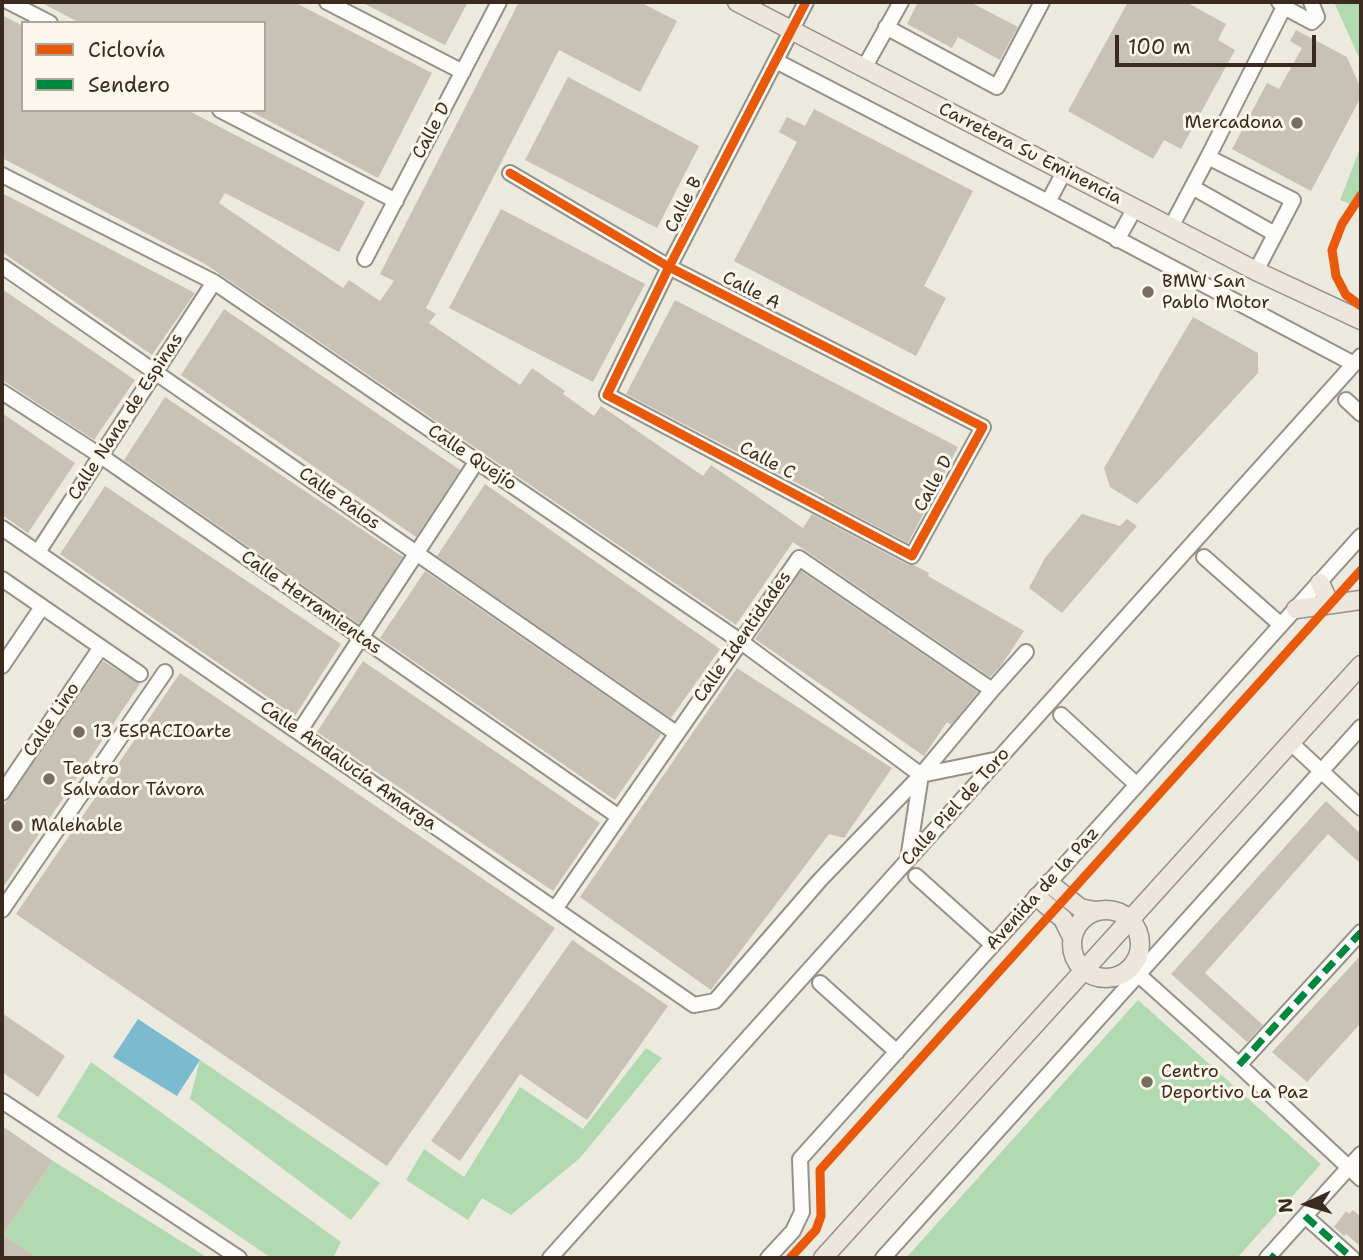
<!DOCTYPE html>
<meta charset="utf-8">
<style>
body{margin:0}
#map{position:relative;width:1363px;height:1260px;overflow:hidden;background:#eceade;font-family:"Shantell Sans",sans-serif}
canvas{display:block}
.frame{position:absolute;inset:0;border:4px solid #3b2a1e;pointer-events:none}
.legend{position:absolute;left:21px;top:21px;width:245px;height:91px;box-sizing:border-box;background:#fbf7ec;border:2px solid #aea59a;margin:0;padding:9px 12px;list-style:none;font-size:21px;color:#3b2a1e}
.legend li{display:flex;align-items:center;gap:14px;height:35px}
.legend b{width:35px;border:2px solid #aea59a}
.north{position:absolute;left:1272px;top:1169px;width:70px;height:70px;-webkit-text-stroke:5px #fbf7ec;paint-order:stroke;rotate:266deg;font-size:19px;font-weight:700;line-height:28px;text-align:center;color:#3b2a1e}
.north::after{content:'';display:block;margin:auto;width:24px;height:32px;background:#3b2a1e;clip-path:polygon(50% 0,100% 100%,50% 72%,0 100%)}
.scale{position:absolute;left:1115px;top:35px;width:201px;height:32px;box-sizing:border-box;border:4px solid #3b2a1e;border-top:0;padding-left:9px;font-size:21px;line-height:24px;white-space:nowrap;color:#3b2a1e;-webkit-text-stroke:5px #fbf7ec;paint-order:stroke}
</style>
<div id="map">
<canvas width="1363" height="1260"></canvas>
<div class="frame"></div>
<ul class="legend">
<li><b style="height:9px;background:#e8590c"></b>Ciclovía</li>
<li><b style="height:9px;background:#00873e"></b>Sendero</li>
</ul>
<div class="north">N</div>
<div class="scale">100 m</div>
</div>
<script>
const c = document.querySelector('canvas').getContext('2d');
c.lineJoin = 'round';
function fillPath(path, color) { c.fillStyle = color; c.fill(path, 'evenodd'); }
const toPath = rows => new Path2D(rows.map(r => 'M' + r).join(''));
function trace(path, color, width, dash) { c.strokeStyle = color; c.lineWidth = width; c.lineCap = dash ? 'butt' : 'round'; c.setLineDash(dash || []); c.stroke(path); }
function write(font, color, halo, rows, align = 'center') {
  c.font = font + ' "Shantell Sans",sans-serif'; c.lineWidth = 6; c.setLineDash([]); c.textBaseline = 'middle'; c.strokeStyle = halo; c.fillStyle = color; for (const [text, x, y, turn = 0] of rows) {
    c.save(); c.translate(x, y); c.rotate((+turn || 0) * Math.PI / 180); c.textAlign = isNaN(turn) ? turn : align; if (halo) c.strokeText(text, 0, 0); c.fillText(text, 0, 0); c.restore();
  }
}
fillPath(toPath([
 [1334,2,1361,2,1361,62],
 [1361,146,1361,208,1340,200],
 [1138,1000,1321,1164,1237,1258,906,1258],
 [646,1048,662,1058,580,1158,511,1215,482,1198,468,1220,406,1180,424,1149,464,1177,520,1087,583,1129],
 [200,1060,380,1183,351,1220,190,1099],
 [91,1062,341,1242,333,1258,271,1258,170,1189,57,1117],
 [53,1161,208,1258,38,1258,3,1235]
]), '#b1dab0');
fillPath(toPath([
 [138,1019,200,1060,177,1096,113,1057]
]), '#7cbad0');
fillPath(toPath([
 [40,2,294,2,432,73,378,178,248,110,264,110,264,23,80,23],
 [361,2,468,2,445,45],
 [519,2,640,2,677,21,640,92,559,50,426,308,436,314,429,323,520,385,532,368,565,391,563,394,594,416,601,406,703,476,711,465,803,528,812,514,908,565,914,565,929,573,928,576,1024,631,1001,666,990,677,793,542,736,625,205,264,2,158,2,15,23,26,23,110,187,110,365,202,339,252,225,193,219,203,343,288,349,280,380,301,394,281,380,274],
 [918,2,970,2,1018,27,1000,60,958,37,952,48,907,24],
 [1128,2,1186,2,1226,24,1218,40,1235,50,1181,149,1164,140,1153,159,1068,111],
 [1296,30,1347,57,1361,89,1361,97,1311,191,1232,149,1267,83,1279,89,1302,48,1290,41],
 [568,77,699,146,657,228,525,160],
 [814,109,973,191,924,286,946,298,916,356,734,261,797,142,779,132,787,117,805,126],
 [2,193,195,293,152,355,2,252],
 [501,209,645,284,593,382,449,308],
 [2,289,135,380,94,440,2,380],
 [675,300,958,447,908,543,823,498,824,497,626,394],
 [224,309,460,470,416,537,181,375],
 [1193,317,1258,353,1258,373,1137,504,1110,487,1104,468],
 [165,397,403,557,359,624,124,460],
 [2,413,75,463,28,533,2,515],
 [485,484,720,649,671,718,437,556],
 [105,486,341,644,295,716,60,554],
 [1082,514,1120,526,1127,519,1137,526,1062,613,1029,588,1045,558],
 [425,571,661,734,615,800,380,638],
 [801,571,978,692,951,725,947,722,924,756,755,639],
 [103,661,140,684,2,889,2,808],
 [363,661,600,823,553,891,317,732],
 [737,668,892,768,844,838,829,834,711,990,580,897],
 [180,673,555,928,387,1166,16,914],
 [1326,801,1361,834,1361,864,1328,834,1205,973,1263,1025,1247,1042,1171,974],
 [572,940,668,1006,587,1120,520,1074,460,1161,431,1141],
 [1361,955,1361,1023,1307,1082,1272,1052],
 [2,1013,65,1056,38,1097,2,1072],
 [2,1126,53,1161,3,1235,38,1258,2,1258],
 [1353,1210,1361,1217,1361,1247,1346,1234,1344,1236,1334,1227,1346,1211,1349,1214]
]), '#c8c1b5');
const minor = toPath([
 [9,2,50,23],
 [327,2,463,72],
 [1279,2,1284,7,1312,22,1317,17,1311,2],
 [886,27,997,87,1042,2],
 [776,61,1048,202,1354,364],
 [864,68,901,2],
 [220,110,396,201],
 [510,173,669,267,983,427,912,556,607,395,669,267,806,2],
 [2,175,214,282,740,641,921,775,908,859],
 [1192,187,1275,234],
 [1048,202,1064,172],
 [1171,227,1208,157],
 [1117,240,1135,208],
 [365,259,499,2],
 [2,266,676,733],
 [1256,271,1293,200,1208,157,1284,7],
 [2,392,101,456,619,817],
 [1346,400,1361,414],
 [2,528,694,1005,715,1001,820,880,921,775,992,690,1026,652],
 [38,552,214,282],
 [1204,557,1281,625],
 [2,579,140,674],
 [2,666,42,607],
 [1061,715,1137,785],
 [299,732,477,461],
 [1291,743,1361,808],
 [921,775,999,759],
 [2,793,101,647],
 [916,876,993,945],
 [555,909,799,558,992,690],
 [2,910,165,672],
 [1131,968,1239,1065,1361,1179],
 [820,983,897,1052],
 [1239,1065,1361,932],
 [2,1101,239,1258],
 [1305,1216,1352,1258],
 [550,1258,1361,356],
 [768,1258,793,1231,802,1212,800,1159,1361,536],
 [883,1258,1361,727],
 [1267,1258,1361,1154]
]);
const major = toPath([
 [737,2,1256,271,1361,320],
 [1320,583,1330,604],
 [1296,609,1361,600],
 [1049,883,1080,908,1095,911],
 [1037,897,1063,919,1072,937],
 '1072 944a34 34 0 1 1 68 0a34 34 0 1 1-68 0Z',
 [823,1258,1361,665]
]);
trace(minor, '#959189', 18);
trace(major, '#959189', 21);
trace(minor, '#fcfcfa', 14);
trace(major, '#ede6dd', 18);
trace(toPath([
 [1239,1065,1361,932],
 [1305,1216,1352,1258],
 [1270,1255,1274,1258]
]), '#00873e', 7, [14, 7]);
trace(toPath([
 [510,173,669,267,983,427,912,556,607,395,669,267,806,2],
 [1361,195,1342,224,1332,250,1336,276,1346,295,1361,306],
 [790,1258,816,1230,821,1216,820,1170,1361,570]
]), '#e8590c', 9);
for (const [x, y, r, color] of [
 [1297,123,7,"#796d61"],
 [1148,292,7,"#796d61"],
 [79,732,7,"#796d61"],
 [49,779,7,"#796d61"],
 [17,826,7,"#796d61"],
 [1147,1082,7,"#796d61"]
]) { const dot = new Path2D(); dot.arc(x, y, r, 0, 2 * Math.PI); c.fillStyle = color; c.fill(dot); trace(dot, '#fbf7ec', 2.5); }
write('18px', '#3b2a1e', '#fbf7ec', [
 ["Mercadona",1283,123,"right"],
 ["BMW San",1162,282],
 ["Pablo Motor",1162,303],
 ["13 ESPACIOarte",93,732],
 ["Teatro",63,769],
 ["Salvador Távora",63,790],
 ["Malehable",31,826],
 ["Centro",1161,1072],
 ["Deportivo La Paz",1161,1093]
], 'left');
write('18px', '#3b2a1e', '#fbf7ec', [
 ["Calle D",432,131,-62],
 ["Carretera Su Eminencia",1030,154,27],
 ["Calle B",684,205,-63],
 ["Calle A",751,291,27],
 ["Calle Nana de Espinas",126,417,-57],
 ["Calle Quejío",472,458,34],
 ["Calle C",767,461,28],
 ["Calle D",934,484,-61],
 ["Calle Palos",339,499,35],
 ["Calle Herramientas",311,603,35],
 ["Calle Identidades",743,637,-55],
 ["Calle Lino",52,720,-56],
 ["Calle Andalucía Amarga",348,766,35],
 ["Calle Piel de Toro",956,807,-48],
 ["Avenida de la Paz",1043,889,-48]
]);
</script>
